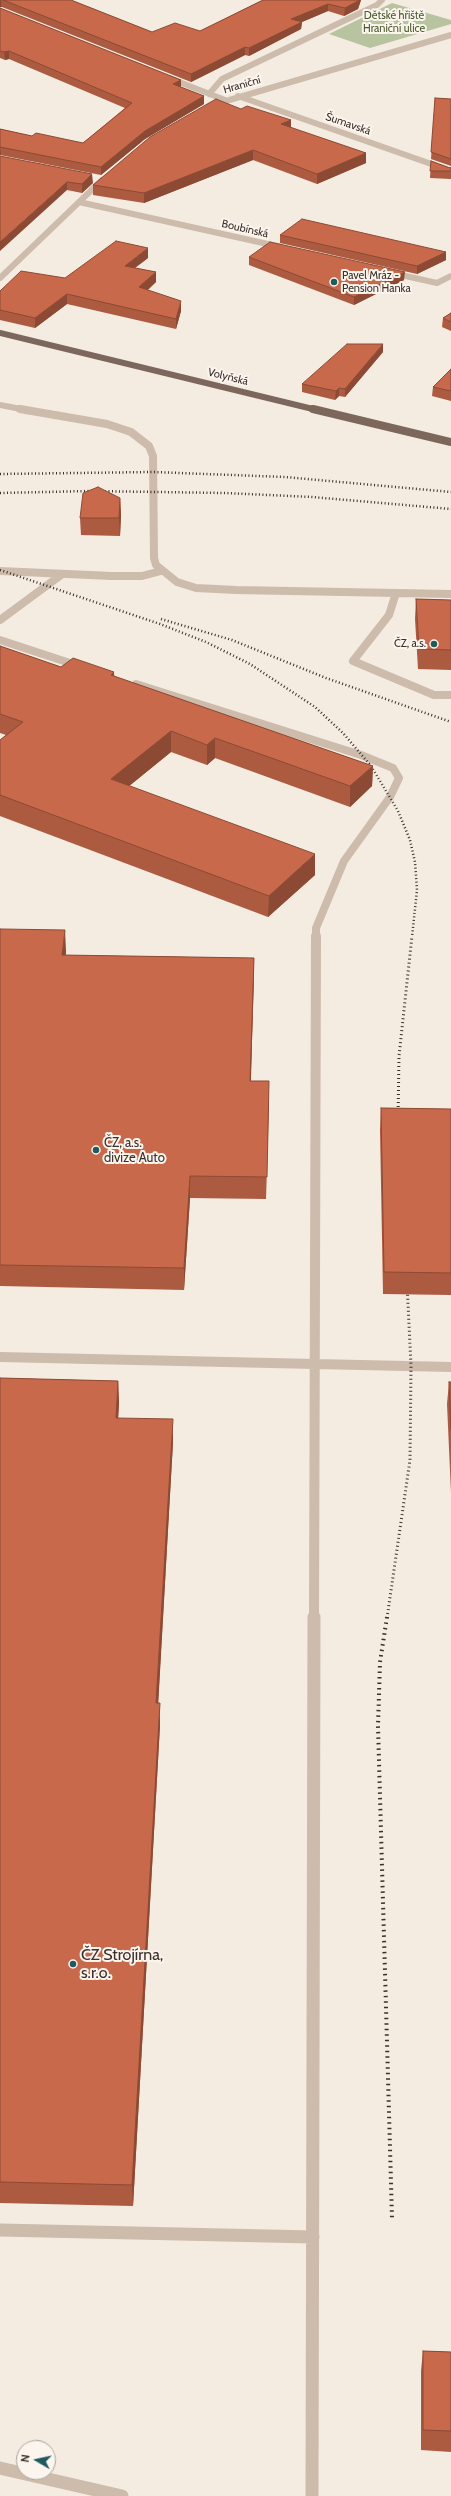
<!DOCTYPE html>
<meta charset="utf-8">
<style>
body{margin:0}
#map{position:relative;width:451px;height:2496px;overflow:hidden;background:#f4ebe1;font-family:Cabin,sans-serif}
canvas{display:block}
.north{position:absolute;left:16px;top:2440px;width:40px;height:40px;box-sizing:border-box;background:#fbf5ee;border:1px solid #aea6a0;border-radius:50%;rotate:279deg;font-size:11px;font-weight:700;line-height:16px;text-align:center;color:#3b302b}
.north::after{content:'';display:block;margin:auto;width:14px;height:18px;background:#1f5a5e;clip-path:polygon(50% 0,100% 100%,50% 72%,0 100%)}
</style>
<div id="map">
<canvas width="451" height="2496"></canvas>
<div class="north">N</div>
</div>
<script>
const c = document.querySelector('canvas').getContext('2d');
c.lineJoin = 'round';
function fillPath(path, color) { c.fillStyle = color; c.fill(path, 'evenodd'); }
const toPath = rows => new Path2D(rows.map(r => 'M' + r).join(''));
function trace(path, color, width, dash) { c.strokeStyle = color; c.lineWidth = width; c.lineCap = dash ? 'butt' : 'round'; c.setLineDash(dash || []); c.stroke(path); }
function write(font, color, halo, rows, align = 'center') {
  c.font = font + ' Cabin,sans-serif'; c.lineWidth = 4; c.setLineDash([]); c.textBaseline = 'middle'; c.strokeStyle = halo; c.fillStyle = color; for (const [text, x, y, turn = 0] of rows) {
    c.save(); c.translate(x, y); c.rotate((+turn || 0) * Math.PI / 180); c.textAlign = isNaN(turn) ? turn : align; if (halo) c.strokeText(text, 0, 0); c.fillText(text, 0, 0); c.restore();
  }
}
fillPath(toPath([
 [392,3,451,20,451,24,370,48,329,34]
]), '#b8c4a0');
trace(toPath([
 [169,78,225,100],
 [209,94,222,79,377,5,382,0],
 [238,96,451,171],
 [209,106,451,35],
 [79,202,281,247],
 [392,273,437,283,451,276],
 [0,278,102,180],
 [0,405,26,410]
]), '#cdbbac', 6);
trace(toPath([
 [20,409,107,424,131,432,149,446,153,456,154,558,156,565,177,582,196,588,236,590,451,594],
 [0,571,112,576,142,576,161,571],
 [396,593,389,615,353,661,434,695,451,695],
 [0,620,61,575],
 [0,640,79,666],
 [136,684,361,755,393,768,399,778,390,797,344,861,316,928,316,937]
]), '#cdbbac', 8);
trace(toPath([
 [0,1357,451,1367],
 [314,1618,316,936]
]), '#cdbbac', 10);
trace(toPath([
 [0,2230,313,2237],
 [0,2468,122,2496],
 [312,2496,314,1617]
]), '#cdbbac', 13);
trace(toPath([
 [0,333,317,410]
]), '#7d675c', 6);
trace(toPath([
 [313,409,451,442]
]), '#7d675c', 8);
trace(toPath([
 [0,474,153,472,285,477,451,492],
 [0,493,90,491,225,493,312,497,451,509],
 [0,570,160,624,206,642,250,664,315,707,343,733,371,766,398,811,410,840,415,862,417,890,412,937],
 [161,619,232,640,326,678,451,722]
]), '#3b302b', 2.5, [1, 2.5]);
trace(toPath([
 [398,1119,399,1056,412,936],
 [387,1618,410,1460,411,1366,407,1283]
]), '#3b302b', 3, [1, 3]);
trace(toPath([
 [387,1617,380,1662,378,1726,392,2218]
]), '#3b302b', 4, [1.5, 4]);
fillPath(toPath([
 [0,0,71,0,152,32,200,31,263,0,361,0,358,9,344,16,328,11,302,22,301,29,249,56,245,55,191,82,2,7],
 [0,8,181,80,181,87,204,96,204,104,145,139,101,175,0,155,0,129,32,136,83,143,125,108,9,59,5,60,0,58],
 [435,98,451,99,451,166,431,159],
 [241,109,291,120,291,128,366,153,366,163,317,184,253,160,144,203,93,195,93,185],
 [0,156,93,183,82,193,67,190],
 [431,161,450,168,451,167,451,179,430,178],
 [280,235,446,252,446,260,417,274,280,243],
 [249,257,404,280,354,305,249,265],
 [148,258,135,268,156,272,156,282,148,290,181,311,176,329,67,304,35,328,0,320,0,291,65,278],
 [451,313,451,331,442,327,443,318],
 [383,352,345,397,339,396,335,400,302,392,302,384],
 [451,369,451,401,432,396,433,387],
 [120,498,121,515,120,536,81,535,80,518],
 [416,599,451,600,451,670,418,669,415,619],
 [0,646,61,667,114,676,373,766,372,786,350,807,215,758,207,765,171,752,129,786,315,875,268,917,0,816,0,740,6,735,0,733],
 [0,929,66,951,66,955,254,958,251,1081,269,1103,266,1199,190,1198,184,1290,0,1286],
 [381,1108,451,1109,451,1295,383,1294,380,1130],
 [0,1378,118,1381,119,1403,118,1418,173,1442,158,1703,160,1725,133,2206,0,2203],
 [449,1382,451,1382,451,1493,447,1404],
 [423,2351,451,2352,451,2452,421,2450,421,2371]
]), '#ac5a40');
fillPath(toPath([
 [0,0,1,0,2,7,0,7],
 [359,0,361,0,358,9,344,16,345,8],
 [328,4,328,11,302,22,301,29,249,56,249,48,291,19],
 [245,47,245,55,191,82,191,74],
 [9,51,9,59,5,60,4,52],
 [181,80,181,87,173,84],
 [204,96,204,104,145,139,101,175,101,167,145,131],
 [291,120,291,130,281,124],
 [0,147,0,146,1,155,0,155],
 [253,150,253,160,144,203,144,193],
 [366,153,366,163,317,184,317,174],
 [92,174,93,183,82,193,82,184],
 [67,182,67,190,0,251,0,242],
 [148,248,148,258,125,275,125,266],
 [446,252,446,260,417,274,417,266],
 [156,272,156,282,139,297,139,287],
 [405,272,404,280,354,305,354,297],
 [67,294,67,304,35,328,35,318],
 [181,301,181,311,176,329,176,319],
 [383,344,383,352,345,397,345,389],
 [339,388,339,396,335,400,336,391],
 [120,498,121,515,120,536,119,518],
 [114,672,115,692,111,675],
 [171,731,171,752,112,800,111,779],
 [215,738,215,758,207,765,207,745],
 [373,766,372,786,350,807,350,786],
 [315,854,315,875,268,917,269,896],
 [65,930,66,951,63,976,62,955],
 [254,958,254,979,250,1102,250,1081],
 [190,1176,190,1198,184,1290,184,1268],
 [118,1381,119,1403,117,1440,116,1418],
 [173,1419,173,1442,157,1725,156,1703],
 [160,1703,160,1725,133,2206,132,2185]
]), '#8c4a34');
const building = toPath([
 [3,0,71,0,152,32,175,23,200,31,263,0,359,0,358,1,345,8,328,4,291,19,302,22,249,48,245,47,191,74,3,0],
 [0,8,181,80,173,84,204,96,145,131,101,167,0,147,0,129,32,136,36,133,83,143,132,103,9,51,4,52,0,51,0,8],
 [435,98,451,99,451,159,431,152,435,98],
 [216,99,241,109,247,106,291,120,281,124,366,153,317,174,253,150,144,193,93,185,150,137,216,99],
 [0,156,92,174,82,184,67,182,0,242,0,156],
 [431,161,450,168,451,167,451,171,430,171,431,161],
 [302,219,446,252,417,266,280,235,302,219],
 [116,241,148,248,125,266,156,272,139,287,181,301,176,319,67,294,35,318,0,310,0,291,21,271,65,278,116,241],
 [270,242,405,272,354,297,249,257,270,242],
 [451,313,451,322,443,318,451,313],
 [347,344,383,344,345,389,339,388,336,391,302,384,347,344],
 [451,369,451,391,433,387,451,369],
 [98,487,120,498,119,518,80,518,83,493,98,487],
 [416,599,451,600,451,650,419,649,416,599],
 [0,646,61,667,73,658,114,672,111,675,373,766,350,786,215,738,207,745,171,731,111,779,315,854,269,896,0,795,0,740,23,722,0,714,0,646],
 [0,929,65,930,62,955,254,958,250,1081,269,1081,267,1177,190,1176,184,1268,0,1265,0,929],
 [381,1108,451,1109,451,1273,384,1272,381,1108],
 [0,1378,118,1381,116,1418,173,1419,156,1703,160,1703,132,2185,0,2182,0,1378],
 [449,1382,451,1382,451,1430,449,1382],
 [423,2351,451,2352,451,2431,423,2430,423,2351]
]);
fillPath(building, '#c8694b');
trace(building, '#8c4a34', 1);
for (const [x, y, r, color] of [
 [334,282,4,"#1f5a5e"],
 [434,644,4,"#1f5a5e"],
 [96,1150,4,"#1f5a5e"],
 [73,1964,4,"#1f5a5e"]
]) { const dot = new Path2D(); dot.arc(x, y, r, 0, 2 * Math.PI); c.fillStyle = color; c.fill(dot); trace(dot, '#fbf5ee', 1.5); }
write('11px', '#4a5a2e', '#fbf5ee', [
 ["Dětské hřiště",394,16],
 ["Hraniční ulice",394,29]
]);
write('11px', '#3b302b', '#fbf5ee', [
 ["Hraniční",242,85,-16],
 ["Šumavská",348,124,19],
 ["Boubínská",245,229,13],
 ["Volyňská",228,377,14]
]);
write('11px', '#3b302b', '#fbf5ee', [
 ["Pavel Mráz -",342,276],
 ["Pension Hanka",342,289],
 ["ČZ, a.s.",426,644,"right"]
], 'left');
write('13px', '#3b302b', '#fbf5ee', [
 ["ČZ, a.s.",104,1143],
 ["divize Auto",104,1158]
], 'left');
write('16px', '#3b302b', '#fbf5ee', [
 ["ČZ Strojírna,",81,1955],
 ["s.r.o.",81,1973]
], 'left');
</script>
